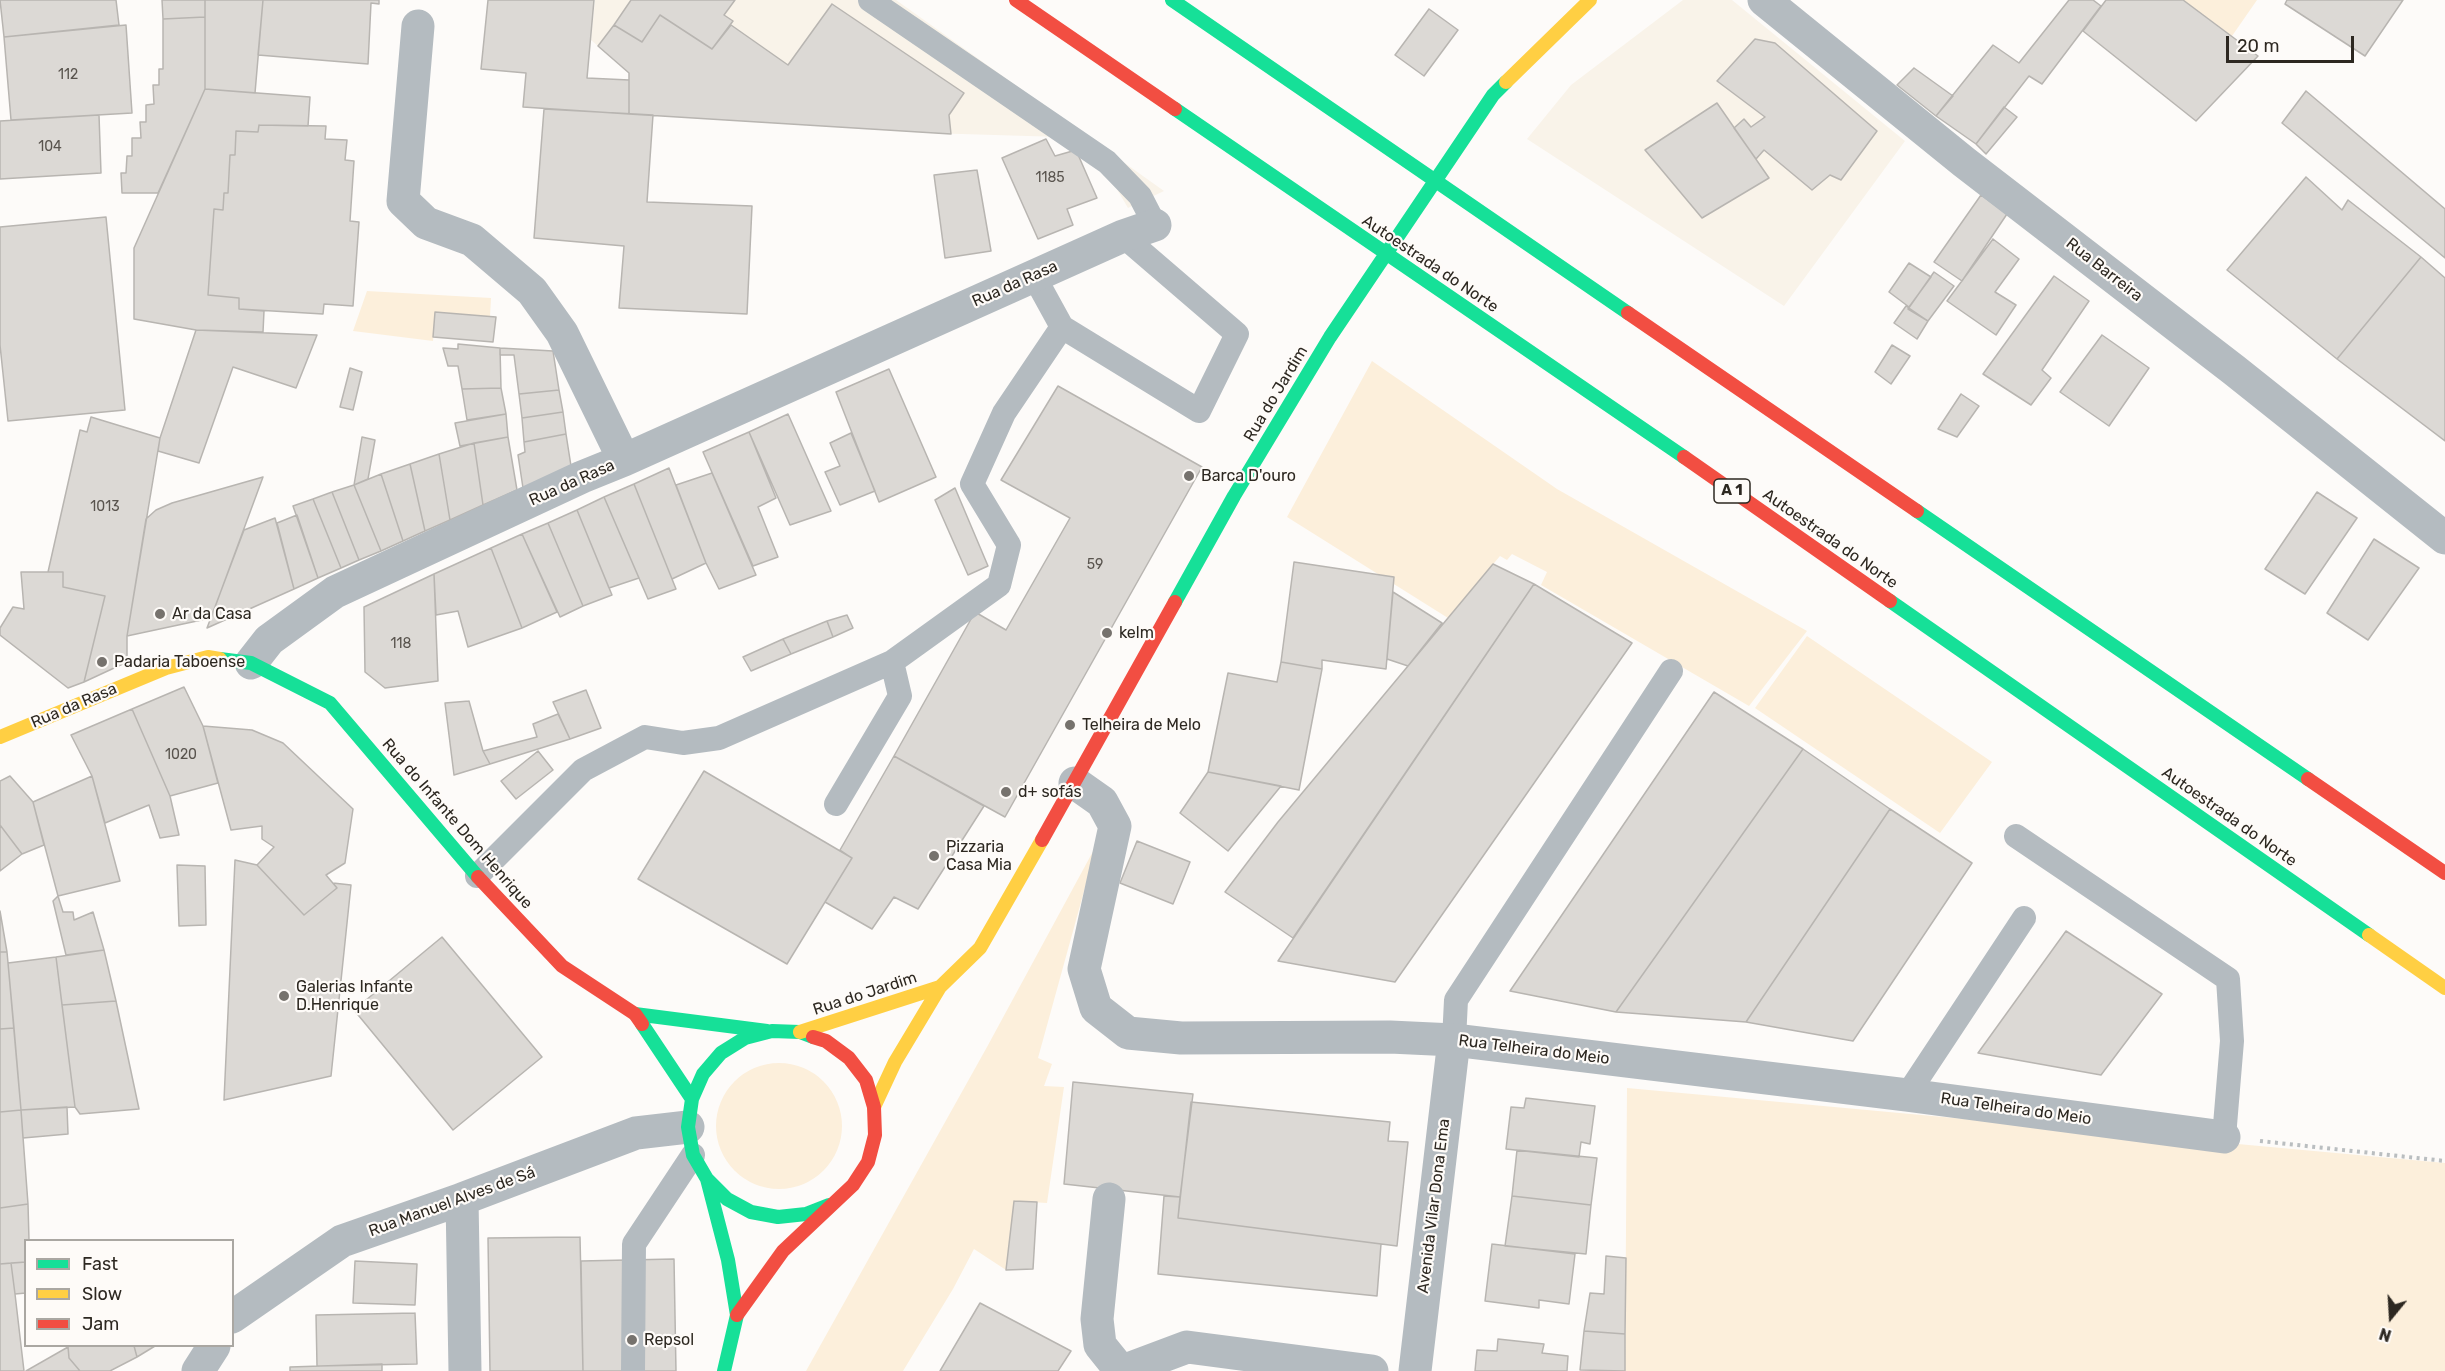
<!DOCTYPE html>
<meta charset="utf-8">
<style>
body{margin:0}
#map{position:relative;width:2445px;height:1371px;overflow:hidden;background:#fdfbf9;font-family:Rubik,sans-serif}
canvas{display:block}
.legend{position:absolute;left:24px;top:1239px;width:210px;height:108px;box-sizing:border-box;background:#fefbf8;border:2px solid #aaa7a2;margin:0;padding:8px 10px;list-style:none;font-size:18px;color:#2d2821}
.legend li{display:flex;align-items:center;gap:12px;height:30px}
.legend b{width:30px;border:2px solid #aaa7a2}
.north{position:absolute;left:2361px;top:1287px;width:60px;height:60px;-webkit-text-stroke:4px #fefbf8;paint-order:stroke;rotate:198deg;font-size:16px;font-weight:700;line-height:24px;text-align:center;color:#2d2821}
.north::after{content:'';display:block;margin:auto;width:21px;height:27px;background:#2d2821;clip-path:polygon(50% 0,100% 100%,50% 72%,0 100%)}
.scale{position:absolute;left:2226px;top:36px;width:128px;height:27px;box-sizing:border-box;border:3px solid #2d2821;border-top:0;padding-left:8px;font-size:18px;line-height:21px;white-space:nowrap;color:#2d2821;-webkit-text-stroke:4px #fefbf8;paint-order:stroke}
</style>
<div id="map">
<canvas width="2445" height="1371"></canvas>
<ul class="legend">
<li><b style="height:8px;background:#16e098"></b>Fast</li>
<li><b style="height:8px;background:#ffcf43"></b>Slow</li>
<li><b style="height:8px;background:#f24e42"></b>Jam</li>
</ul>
<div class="north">N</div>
<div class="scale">20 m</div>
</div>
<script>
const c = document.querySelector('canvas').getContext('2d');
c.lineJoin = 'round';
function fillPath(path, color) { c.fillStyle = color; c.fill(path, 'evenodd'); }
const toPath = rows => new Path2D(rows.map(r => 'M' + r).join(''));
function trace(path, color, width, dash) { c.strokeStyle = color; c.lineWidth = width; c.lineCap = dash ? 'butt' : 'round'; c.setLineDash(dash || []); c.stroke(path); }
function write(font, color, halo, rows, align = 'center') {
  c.font = font + ' Rubik,sans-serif'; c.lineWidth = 4.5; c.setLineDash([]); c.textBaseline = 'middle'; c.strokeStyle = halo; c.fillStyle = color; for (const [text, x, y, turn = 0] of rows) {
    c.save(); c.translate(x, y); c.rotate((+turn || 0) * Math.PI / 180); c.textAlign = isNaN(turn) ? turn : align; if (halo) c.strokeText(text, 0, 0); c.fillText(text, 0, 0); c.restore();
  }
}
fillPath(toPath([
 [595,0,896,0,1164,191,1128,208,1108,174,1061,137,928,133,629,114,629,73,591,40],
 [1683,0,1732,0,1905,141,1784,306,1527,139,1571,85]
]), '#f9f3e9');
fillPath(toPath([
 [2183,0,2257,0,2232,36],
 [367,291,491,298,490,317,435,312,433,341,353,331],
 [1372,361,1557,489,1807,631,1749,706,1541,585,1547,572,1512,554,1507,560,1500,556,1448,618,1287,517],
 [1807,636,1992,762,1940,833,1755,708],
 [1097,844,1038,1058,1052,1064,1044,1086,1064,1087,1047,1203,1014,1201,1006,1270,974,1249,953,1289,903,1371,806,1371,987,1047],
 '716 1126a63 63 0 1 1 126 0a63 63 0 1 1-126 0Z',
 [1627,1088,2445,1163,2445,1371,1625,1371]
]), '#fcefdb');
const building = toPath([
 [0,0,116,0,119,25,4,37,0,0],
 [162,0,205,0,205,17,163,19,162,0],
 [205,0,263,0,255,93,205,89,205,0],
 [263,0,379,0,379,4,371,3,368,64,258,55,263,0],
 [488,0,594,0,587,78,629,80,629,114,523,107,526,73,481,69,488,0],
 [631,0,735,0,724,15,733,21,712,49,660,15,642,42,614,25,631,0],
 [2069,0,2093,0,2101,6,2042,84,2029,76,1976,144,1936,116,1993,45,2019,63,2069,0],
 [2106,0,2183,0,2258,56,2196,121,2083,31,2106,0],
 [2287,0,2403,0,2365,56,2285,4,2287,0],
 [832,4,964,93,949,115,951,134,629,114,629,73,598,46,614,25,642,42,660,15,712,49,731,25,788,65,832,4],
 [1429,9,1458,30,1424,76,1395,55,1429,9],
 [205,17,205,89,158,193,122,193,121,173,126,173,127,156,132,156,132,138,141,138,140,122,146,122,146,105,154,104,153,85,159,85,159,69,163,69,163,19,205,17],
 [126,25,132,113,11,120,4,37,126,25],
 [1755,39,1775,43,1877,131,1841,180,1830,175,1812,190,1764,150,1756,159,1734,128,1744,119,1751,127,1765,117,1717,81,1755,39],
 [1914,68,1953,96,1936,116,1897,85,1914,68],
 [205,89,310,97,308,126,259,125,258,132,236,131,235,155,230,155,228,193,224,193,223,210,214,209,208,295,239,298,239,309,264,311,263,332,196,330,134,319,134,248,205,89],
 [2306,91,2445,209,2445,258,2282,123,2306,91],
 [1717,103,1769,178,1702,218,1645,150,1717,103],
 [2004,107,2017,117,1986,154,1976,144,2004,107],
 [544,109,653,115,647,202,752,206,747,314,619,308,624,246,534,238,544,109],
 [99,115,101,173,0,179,0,121,99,115],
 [259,125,326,126,325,139,347,140,345,160,354,161,350,221,359,222,353,306,324,304,323,314,239,309,239,298,208,295,214,209,223,210,224,193,228,193,230,155,235,155,236,131,258,132,259,125],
 [1046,139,1055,156,1076,150,1097,198,1067,209,1073,225,1038,239,1002,158,1046,139],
 [977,170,991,251,945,258,934,175,977,170],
 [2306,177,2342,210,2348,200,2421,257,2337,359,2227,270,2306,177],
 [1981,195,2007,214,1962,281,1934,262,1981,195],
 [106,217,125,410,8,421,0,345,0,227,106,217],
 [1993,239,2019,259,1995,292,2016,305,1996,335,1947,301,1993,239],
 [2421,257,2445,278,2445,441,2337,359,2421,257],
 [1909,263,1931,277,1909,307,1889,292,1909,263],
 [1934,272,1954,286,1928,321,1908,309,1934,272],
 [2054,276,2089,301,2042,370,2051,378,2031,405,1983,374,2054,276],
 [1906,306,1928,321,1917,339,1894,323,1906,306],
 [435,312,496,317,493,342,433,337,435,312],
 [196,330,317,335,296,388,233,367,199,463,158,451,160,438,196,330],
 [2102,335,2149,368,2109,426,2060,392,2102,335],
 [458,344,500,348,501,388,462,389,458,366,448,366,443,348,458,349,458,344],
 [1892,345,1910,356,1891,384,1875,372,1892,345],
 [500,348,553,351,559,390,519,394,514,355,500,355,500,348],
 [350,368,362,372,353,410,340,407,350,368],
 [889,369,936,477,879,502,836,392,889,369],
 [1058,386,1202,467,1005,817,894,756,975,612,1006,630,1070,518,1001,480,1058,386],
 [501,388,506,414,467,420,462,389,501,388],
 [559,390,563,412,522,418,519,394,559,390],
 [1961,394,1979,406,1957,437,1938,429,1961,394],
 [563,412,566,434,524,442,522,418,563,412],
 [506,414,508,437,460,446,455,423,506,414],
 [788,414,831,511,790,525,749,432,788,414],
 [91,417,160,438,127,636,127,662,84,682,105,596,63,587,63,572,48,572,80,430,87,432,91,417],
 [749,432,776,498,758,507,778,557,753,566,703,452,749,432],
 [851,433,875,491,840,505,825,472,840,466,830,443,851,433],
 [566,434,571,466,523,488,518,455,525,452,524,442,566,434],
 [362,437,375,440,368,479,354,485,362,437],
 [508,437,517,490,483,505,474,443,508,437],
 [474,443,483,505,450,520,439,454,474,443],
 [439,454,450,520,425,531,410,464,439,454],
 [410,464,425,531,403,541,381,474,410,464],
 [669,468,706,563,672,579,634,484,669,468],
 [712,473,756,575,719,589,706,563,676,485,712,473],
 [381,474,403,541,381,551,354,485,381,474],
 [263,477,211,618,127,636,146,519,156,510,172,503,263,477],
 [634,484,676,589,648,599,604,497,634,484],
 [354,485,381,551,359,560,332,492,354,485],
 [955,488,988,566,968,575,935,500,955,488],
 [332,492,359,560,341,568,313,499,332,492],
 [2317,492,2357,518,2305,594,2265,569,2317,492],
 [604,497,639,578,609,588,577,510,604,497],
 [313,499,341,568,318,578,293,506,313,499],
 [577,510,612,595,583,606,548,523,577,510],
 [297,515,318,578,294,589,277,523,297,515],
 [275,518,294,589,207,628,244,530,275,518],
 [548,523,583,606,560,617,522,534,548,523],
 [522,534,557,612,522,628,491,548,522,534],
 [2374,539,2419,568,2368,640,2327,613,2374,539],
 [491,548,522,628,468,647,458,611,436,615,434,574,491,548],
 [1294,562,1394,577,1386,669,1322,660,1322,669,1281,662,1294,562],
 [1493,564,1534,584,1293,938,1225,892,1278,822,1493,564],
 [21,572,63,572,63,587,105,596,84,682,68,688,0,635,0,628,13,607,24,609,21,572],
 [434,574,438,681,385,688,365,672,364,607,434,574],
 [1534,584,1632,643,1395,982,1278,961,1534,584],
 [1393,592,1442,623,1408,666,1387,659,1393,592],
 [847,615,853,628,833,637,827,621,847,615],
 [827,621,833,637,791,654,783,639,827,621],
 [783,639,791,654,751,671,743,657,783,639],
 [1281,662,1322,669,1299,790,1208,772,1228,673,1277,682,1281,662],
 [184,687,203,726,218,783,170,796,132,709,184,687],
 [586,690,601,728,570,739,553,702,586,690],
 [1714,692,1803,749,1616,1012,1510,991,1714,692],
 [469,701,483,751,490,764,454,775,445,703,469,701],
 [132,709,170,796,179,835,160,838,149,805,105,823,92,776,71,735,132,709],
 [558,714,570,739,490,764,483,751,537,737,533,724,558,714],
 [203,726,252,730,283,743,353,809,345,863,326,875,337,888,304,915,257,865,274,847,262,839,262,826,231,830,203,726],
 [1803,749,1890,809,1746,1022,1616,1012,1803,749],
 [538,751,553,770,516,799,501,781,538,751],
 [894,756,984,806,918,909,894,897,872,929,825,902,852,858,840,850,894,756],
 [704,771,852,858,787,964,638,879,704,771],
 [1208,772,1281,786,1228,851,1180,813,1208,772],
 [10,776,33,802,44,845,22,854,0,825,0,781,10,776],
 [92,776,120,881,58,896,33,802,92,776],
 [1890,809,1972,863,1853,1041,1746,1022,1890,809],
 [0,825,22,854,0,871,0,825],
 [1137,841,1190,862,1173,904,1120,883,1137,841],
 [235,860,257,865,304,915,337,888,333,883,351,885,331,1076,224,1100,235,860],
 [177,865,205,866,206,925,179,926,177,865],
 [58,896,63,912,73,912,74,920,93,912,104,950,66,955,53,901,58,896],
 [0,911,7,952,0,952,0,911],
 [2066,931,2162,994,2101,1075,1978,1053,2066,931],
 [442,937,542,1057,453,1130,354,1010,442,937],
 [104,950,116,1001,62,1005,56,957,104,950],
 [0,952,7,952,14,1028,0,1029,0,952],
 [56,957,75,1107,21,1110,8,963,56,957],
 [116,1001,139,1109,80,1114,75,1107,62,1005,116,1001],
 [14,1028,21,1110,0,1112,0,1029,14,1028],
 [1073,1082,1193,1094,1180,1197,1064,1184,1073,1082],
 [1526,1098,1595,1106,1590,1144,1581,1142,1579,1157,1506,1149,1511,1107,1524,1108,1526,1098],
 [1191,1102,1390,1122,1388,1141,1408,1142,1397,1246,1178,1218,1191,1102],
 [67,1107,68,1134,23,1138,21,1110,67,1107],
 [21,1110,28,1204,0,1208,0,1112,21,1110],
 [1517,1150,1597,1158,1591,1205,1512,1196,1517,1150],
 [1164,1196,1180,1197,1178,1218,1381,1244,1377,1296,1158,1274,1164,1196],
 [1512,1196,1591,1205,1586,1254,1505,1246,1512,1196],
 [1014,1201,1037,1202,1033,1269,1006,1270,1014,1201],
 [28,1204,29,1240,26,1240,26,1262,0,1264,0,1208,28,1204],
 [580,1237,583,1371,490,1371,488,1238,580,1237],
 [1492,1244,1575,1254,1569,1304,1539,1300,1539,1308,1485,1301,1492,1244],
 [1606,1256,1626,1258,1625,1334,1584,1331,1590,1293,1604,1294,1606,1256],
 [674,1259,676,1371,583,1371,581,1261,674,1259],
 [355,1261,417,1264,415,1305,353,1303,355,1261],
 [26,1262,26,1293,15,1294,11,1263,26,1262],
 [11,1263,15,1294,24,1371,0,1371,0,1264,11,1263],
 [980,1303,1071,1351,1058,1371,940,1371,980,1303],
 [415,1313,417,1364,317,1366,316,1315,415,1313],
 [1584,1331,1625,1334,1625,1371,1580,1370,1584,1331],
 [1498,1339,1544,1344,1542,1353,1568,1356,1567,1371,1475,1371,1477,1350,1497,1351,1498,1339],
 [68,1346,134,1346,137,1357,110,1371,80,1371,69,1358,68,1346],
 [134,1346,155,1346,137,1357,134,1346],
 [68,1347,69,1358,80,1371,26,1371,68,1347],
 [382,1364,382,1371,290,1371,290,1367,382,1364]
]);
fillPath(building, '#dcd9d5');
trace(building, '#b8b5b1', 1.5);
trace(toPath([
 [2260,1141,2445,1161]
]), '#babec0', 4, [3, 4.5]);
trace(toPath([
 [870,0,1107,162,1140,196,1155,225],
 [1034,276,1062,327,1199,411,1237,334,1123,236],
 [836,804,900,696,892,662],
 [2016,836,2228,979,2232,1041,2224,1137],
 [477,876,583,770,645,737,683,743,719,738,892,662,999,585,1009,545,972,484,1004,413,1062,327],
 [1454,1040,1456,1000,1671,671],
 [1907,1095,2024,918],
 [633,1371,634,1244,693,1155]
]), '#b4bbc0', 24);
trace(toPath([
 [1764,0,1964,162,2234,370,2445,538],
 [418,26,403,201,426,223,472,240,532,291,562,333,624,460],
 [251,663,269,640,335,592,582,477,624,460,1034,276,1123,236,1155,225],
 [1075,783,1102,802,1115,826,1084,969,1096,1008,1128,1033,1181,1038,1390,1037,1454,1040,1907,1095,2224,1137],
 [462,1199,465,1371],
 [1109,1199,1097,1319,1100,1345,1121,1371],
 [232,1317,342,1241,462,1199,636,1133,688,1127],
 [198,1371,214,1346],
 [1123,1371,1187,1347,1372,1371],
 [1415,1371,1454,1040]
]), '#b4bbc0', 33);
trace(toPath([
 [1172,0,1628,313],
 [1175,109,1684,457],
 [1917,511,2308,779],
 [1890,601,2369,935],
 [1175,602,1234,496,1330,337,1493,95,1506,82],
 [220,659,251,663,330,703,478,877],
 [635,1014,767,1031],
 [642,1024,692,1099],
 [707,1179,727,1199,751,1212,778,1217,806,1214,829,1205],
 [724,1371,737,1315,728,1260,707,1179,693,1155,688,1127,692,1099,703,1074,721,1053,745,1038,772,1031,800,1032,813,1037]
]), '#16e098', 14);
trace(toPath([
 [1506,82,1590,0],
 [0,737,166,668,208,657,220,659],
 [2369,935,2445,988],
 [800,1032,940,987],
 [874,1107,895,1062,940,987,980,948,1042,840]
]), '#ffcf43', 14);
trace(toPath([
 [1016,0,1175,109],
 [1628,313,1917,511],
 [1684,457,1890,601],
 [2308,779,2445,873],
 [1042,840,1175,602],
 [478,877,562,966,635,1014,642,1024],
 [737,1315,783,1251,853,1185,868,1162,875,1135,874,1107,866,1080,849,1058,826,1041,813,1037]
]), '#f24e42', 14);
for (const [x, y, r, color] of [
 [1189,476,6,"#76726d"],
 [160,614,6,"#76726d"],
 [1107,633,6,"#76726d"],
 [102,662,6,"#76726d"],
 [1070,725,6,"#76726d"],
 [1006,792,6,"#76726d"],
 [934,856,6,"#76726d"],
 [284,996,6,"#76726d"],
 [632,1340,6,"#76726d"]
]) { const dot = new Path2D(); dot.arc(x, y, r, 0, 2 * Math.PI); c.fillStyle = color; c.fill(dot); trace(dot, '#fefbf8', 2); }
write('14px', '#59544e', null, [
 ["112",68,75],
 ["104",50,147],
 ["1185",1050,178],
 ["1013",105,507],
 ["59",1095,565],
 ["118",401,644],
 ["1020",181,755]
]);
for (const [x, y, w] of [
 [1732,491,36]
]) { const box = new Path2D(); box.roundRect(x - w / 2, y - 12, w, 24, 4.5); c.fillStyle = '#fefbf8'; c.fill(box); trace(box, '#2d2821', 1.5); }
write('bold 15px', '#2d2821', null, [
 ["A 1",1732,491]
]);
write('16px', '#2d2821', '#fefbf8', [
 ["Autoestrada do Norte",1430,264,34],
 ["Rua Barreira",2104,270,38],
 ["Rua da Rasa",1015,284,-24],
 ["Rua do Jardim",1276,394,-59],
 ["Rua da Rasa",572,483,-24],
 ["Autoestrada do Norte",1830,539,35],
 ["Rua da Rasa",74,706,-23],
 ["Autoestrada do Norte",2229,817,35],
 ["Rua do Infante Dom Henrique",457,824,49],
 ["Rua do Jardim",865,994,-18],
 ["Rua Telheira do Meio",1534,1050,7],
 ["Rua Telheira do Meio",2016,1109,8],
 ["Rua Manuel Alves de Sá",452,1202,-20],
 ["Avenida Vilar Dona Ema",1434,1206,-83]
]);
write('16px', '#2d2821', '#fefbf8', [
 ["Barca D'ouro",1201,476],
 ["Ar da Casa",172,614],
 ["kelm",1119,633],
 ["Padaria Taboense",114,662],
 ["Telheira de Melo",1082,725],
 ["d+ sofás",1018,792],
 ["Pizzaria",946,847],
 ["Casa Mia",946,865],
 ["Galerias Infante",296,987],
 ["D.Henrique",296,1005],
 ["Repsol",644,1340]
], 'left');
</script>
